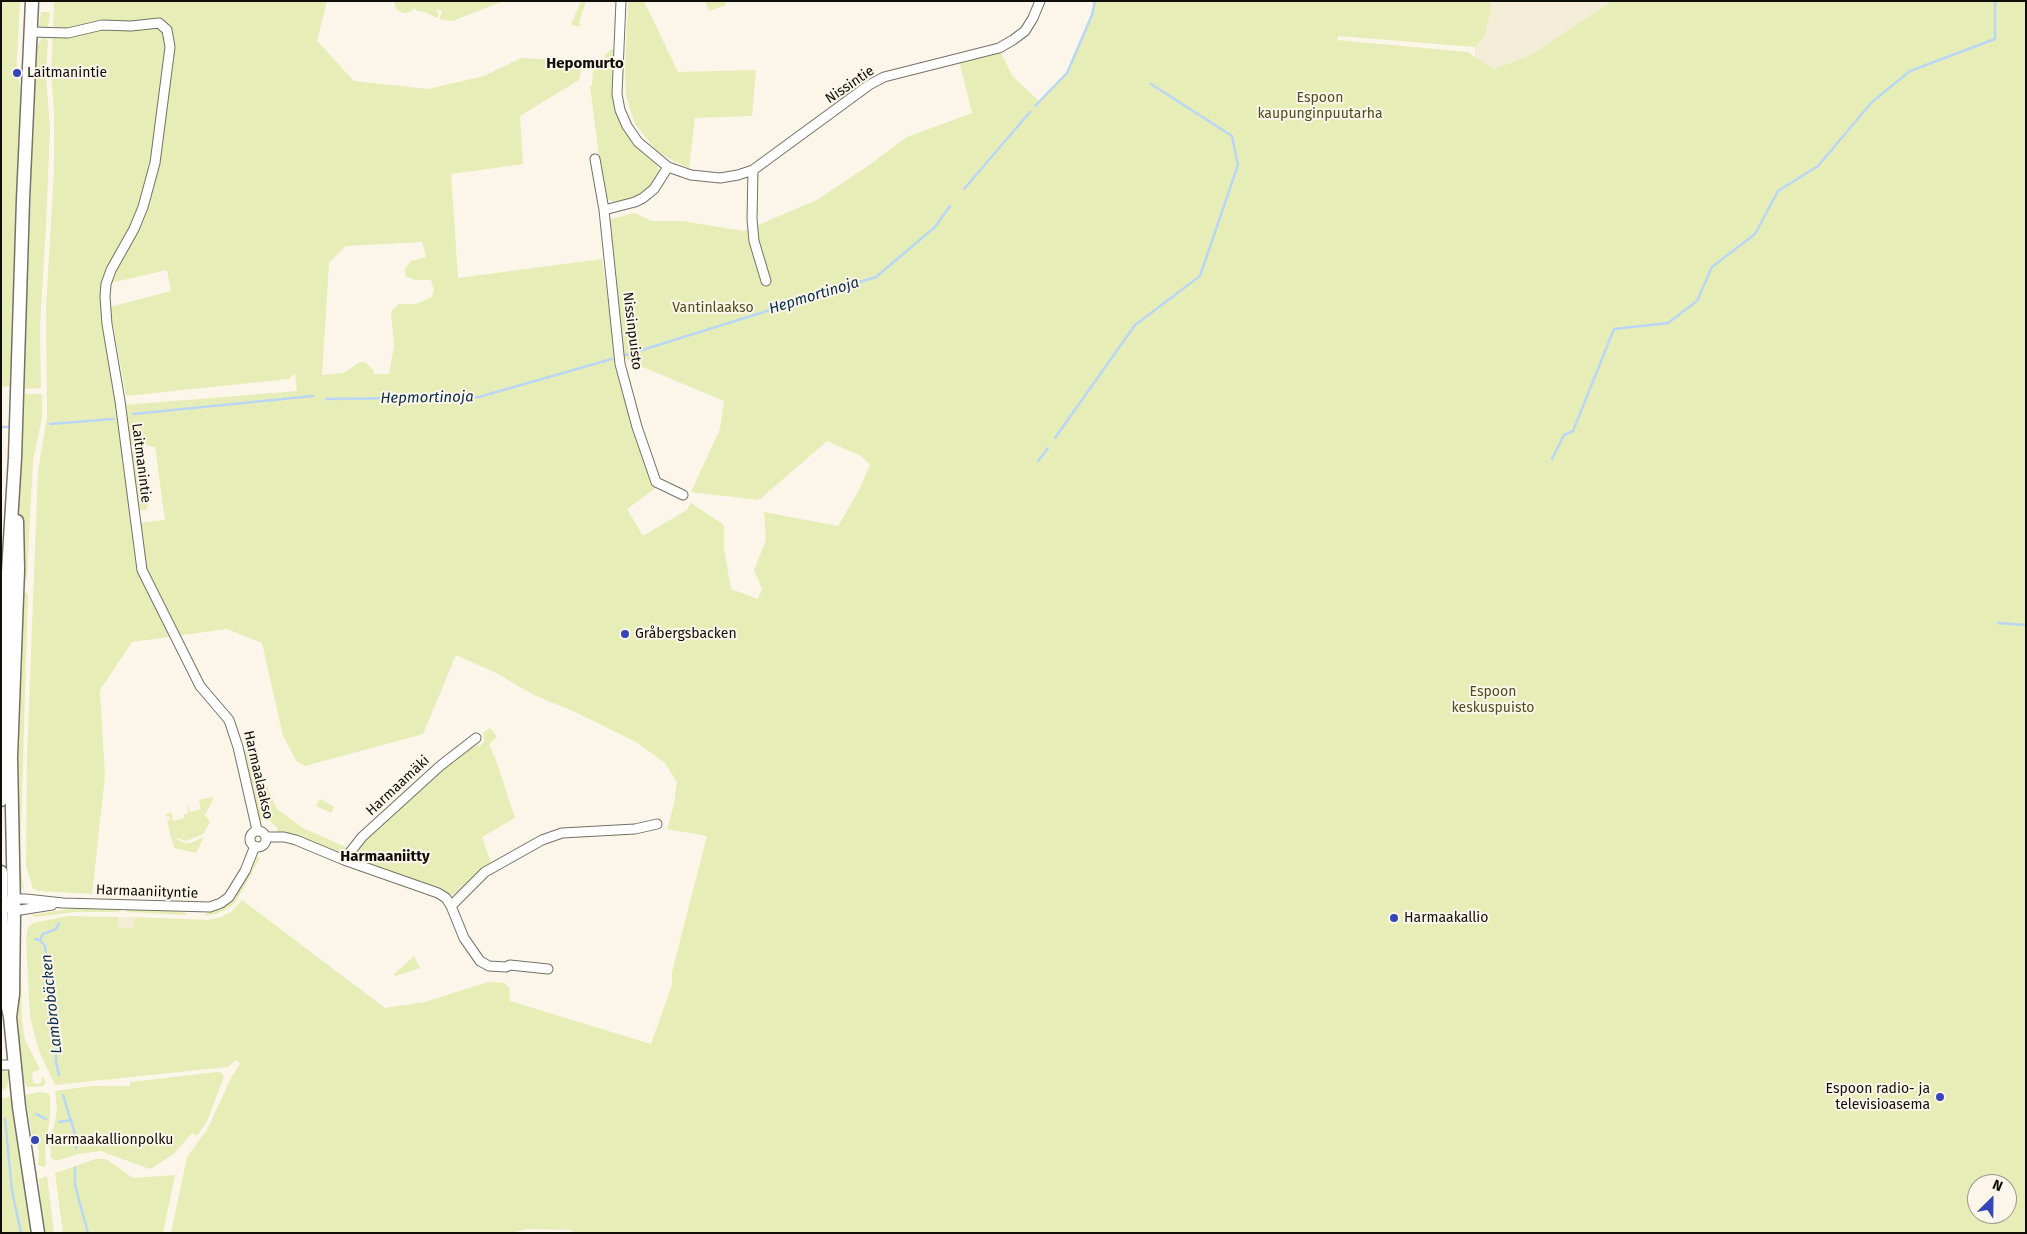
<!DOCTYPE html>
<meta charset="utf-8">
<style>
body{margin:0}
#map{position:relative;width:2027px;height:1234px;overflow:hidden;background:#fbf6e9;font-family:"Fira Sans",sans-serif}
canvas{display:block}
.frame{position:absolute;inset:0;border:2px solid #0f0e09;pointer-events:none}
.north{position:absolute;left:1967px;top:1174px;width:50px;height:50px;box-sizing:border-box;background:#fbf6e9;border:1px solid #9d998f;border-radius:50%;rotate:23deg;font-size:14px;font-weight:700;line-height:20px;text-align:center;color:#0f0e09}
.north::after{content:'';display:block;margin:auto;width:18px;height:22px;background:#3646b9;clip-path:polygon(50% 0,100% 100%,50% 72%,0 100%)}
</style>
<div id="map">
<canvas width="2027" height="1234"></canvas>
<div class="frame"></div>
<div class="north">N</div>
</div>
<script>
const c = document.querySelector('canvas').getContext('2d');
c.lineJoin = 'round';
function fillPath(path, color) { c.fillStyle = color; c.fill(path, 'evenodd'); }
const toPath = rows => new Path2D(rows.map(r => 'M' + r).join(''));
function trace(path, color, width, dash) { c.strokeStyle = color; c.lineWidth = width; c.lineCap = dash ? 'butt' : 'round'; c.setLineDash(dash || []); c.stroke(path); }
function write(font, color, halo, rows, align = 'center') {
  c.font = font + ' "Fira Sans",sans-serif'; c.lineWidth = 4; c.setLineDash([]); c.textBaseline = 'middle'; c.strokeStyle = halo; c.fillStyle = color; for (const [text, x, y, turn = 0] of rows) {
    c.save(); c.translate(x, y); c.rotate((+turn || 0) * Math.PI / 180); c.textAlign = isNaN(turn) ? turn : align; if (halo) c.strokeText(text, 0, 0); c.fillText(text, 0, 0); c.restore();
  }
}
fillPath(toPath([
 [1491,1,1612,1,1531,55,1494,69,1475,56,1475,47,1485,36,1491,10],
 [118,917,135,917,133,928,118,927]
]), '#f4edd8');
fillPath(toPath([
 [1,1,20,1,16,76,19,77,21,112,10,386,1,387],
 [54,1,327,1,317,41,354,81,428,89,484,76,521,58,577,61,581,69,579,80,520,116,523,164,451,174,458,278,602,259,616,356,615,368,639,445,656,488,627,509,643,536,687,510,691,503,724,525,724,548,731,589,758,599,762,589,754,570,766,540,764,512,838,526,859,490,870,465,861,456,827,441,759,500,691,492,720,429,724,401,633,363,622,356,614,255,608,220,634,213,652,221,682,221,744,231,817,200,865,168,907,137,972,113,959,61,1000,51,1013,77,1039,101,1067,72,1092,15,1095,1,1491,1,1491,10,1485,36,1475,47,1338,36,1337,40,1468,52,1494,69,1531,55,1612,1,2026,1,2026,1233,573,1233,572,1230,527,1229,510,1233,171,1233,187,1157,208,1128,232,1076,240,1064,237,1060,227,1067,55,1085,39,1051,30,1017,26,938,28,927,33,923,68,916,118,917,118,927,133,928,135,917,208,920,221,917,231,912,242,900,385,1008,425,1002,488,982,505,983,509,988,510,1001,651,1044,672,985,672,972,707,836,667,829,674,805,677,782,665,763,636,742,575,712,534,695,496,673,456,655,423,734,305,766,297,762,283,736,262,643,227,629,132,642,100,690,105,776,92,894,38,891,33,888,26,867,27,757,38,471,47,416,46,308,54,171,54,111,51,75],
 [422,242,426,257,411,261,405,269,405,276,415,280,431,280,434,290,432,297,416,304,399,304,391,312,394,346,389,374,374,374,374,371,366,363,360,362,343,373,322,375,329,263,346,246],
 [167,270,171,291,110,307,126,396,289,379,295,373,297,391,124,405,128,445,145,445,155,447,165,520,138,523,105,293,106,284],
 [1977,1184,2007,1184,2007,1214,1977,1214],
 [394,1,504,1,452,21,439,19,442,12,438,9,436,12,439,14,437,18,425,12,417,11,416,9,413,9,410,12,403,13,396,9],
 [581,1,586,1,579,23,582,24,578,27,571,24],
 [628,1,644,1,678,72,756,70,752,116,695,118,689,168,675,162,657,151,635,124,626,96,625,71],
 [705,1,726,1,726,5,709,11],
 [41,12,50,12,48,29,39,26],
 [43,36,48,40,46,75,50,129,46,227,40,326,41,388,23,389,37,46],
 [614,49,614,80,628,134,642,153,656,164,659,171,658,179,648,189,630,200,616,203,604,197,590,86,592,85,593,70,610,50],
 [23,394,42,394,42,418,33,461,27,576,23,585,21,585,19,480],
 [132,452,136,452,144,457,151,499,146,510,140,510,136,508,130,454],
 [22,591,28,594,20,861,24,891,19,882,16,758],
 [490,728,497,737,489,744,497,763,515,818,482,837,491,863,453,895,360,862,355,858,357,847,468,746,475,744,479,747,484,742,483,733],
 [249,747,277,809,303,828,348,848,346,851,337,853,299,836,278,833,277,828,271,821,260,819,245,752],
 [212,797,213,800,205,815,210,822,203,834,186,841,177,838,171,830,177,839,184,843,191,843,204,837,196,853,174,848,167,821,170,820,169,816,166,816,166,814,171,812,173,821,184,818,184,814,188,814,187,806,188,806,190,812,201,809,199,800],
 [320,799,334,807,331,813,316,806],
 [257,857,260,858,239,896,232,906,216,914,204,916,208,912,221,909,228,904,236,895],
 [75,908,120,908,119,912,75,912,35,917,31,915],
 [127,909,184,912,187,915,126,912],
 [22,921,20,931,22,1021,25,1040,40,1069,32,1073,33,1082,35,1084,41,1083,42,1076,46,1082,43,1086,33,1087,27,1087,23,1080,20,1051,18,1020,19,926],
 [414,956,420,968,395,976,394,974],
 [1,1069,8,1072,8,1083,6,1089,1,1090],
 [217,1072,222,1073,224,1077,207,1121,197,1136,192,1133,174,1154,150,1169,100,1151,78,1154,56,1161,51,1158,50,1143,57,1111,55,1091,91,1086,130,1086,130,1082],
 [40,1092,47,1093,50,1095,50,1117,45,1151,46,1164,44,1167,38,1165,39,1154,36,1135,32,1135,25,1095],
 [11,1097,26,1200,32,1233,1,1233,1,1098],
 [96,1159,106,1159,133,1178,175,1175,163,1233,63,1233,55,1173],
 [47,1176,54,1233,46,1233,41,1208,39,1179]
]), '#e7edb7');
trace(toPath([
 [1035,106,1067,73,1092,15,1095,1],
 [964,189,1030,112],
 [626,355,876,277,935,227,950,206],
 [326,399,479,397,612,359],
 [133,414,313,396],
 [50,424,114,419],
 [1,427,8,427],
 [1055,438,1135,325,1200,276,1238,165,1232,136,1151,84],
 [1552,459,1564,435,1573,431,1614,329,1668,323,1697,301,1712,267,1755,234,1778,191,1818,166,1872,102,1910,71,1995,39,1995,1],
 [1038,461,1048,448],
 [1998,623,2026,625],
 [35,939,40,940,45,946,56,1031,56,1062,59,1075],
 [40,940,43,934,56,929,59,923],
 [63,1095,75,1134,76,1148],
 [36,1114,46,1119],
 [5,1119,12,1191,21,1233],
 [59,1122,72,1120],
 [75,1168,75,1185,88,1233]
]), '#bad6f5', 2.5);
const street = toPath([
 [621,1,617,94,620,110,627,126,638,142,668,167,691,175,720,178,738,175,753,170,869,85,884,77,999,48,1013,40,1025,31,1033,18,1040,1],
 [31,32,68,33,102,25,131,26,159,23,167,30,170,47,155,163,143,207,134,229,111,270,106,284,105,297,107,324,120,401,142,570,200,686,229,720,238,747,257,830],
 [595,159,604,210],
 [668,167,654,189,643,198,635,202,604,210,620,364,637,427,656,482,683,495],
 [753,170,752,219,754,241,766,281],
 '250 839a8 8 0 1 1 16 0a8 8 0 1 1-16 0Z',
 [266,837,284,837,296,840,344,860,438,893,446,898,451,906,464,938,480,961,489,966,506,967,510,965,548,969],
 [344,860,362,837,440,766,476,738],
 [9,901,14,899,26,899,63,903,210,907,221,903,229,897,245,871,255,846],
 [451,906,485,872,542,840,562,833,635,829,657,824],
 [9,908,14,911,52,905],
 [1,1065,13,1065]
]);
const primary = toPath([
 [1,754,5,621,15,458,23,200,32,1],
 [1,758,1,800],
 [1,872,2,935,5,993,10,1017,19,1107,38,1233],
 [10,1017,13,994,14,911,11,757,18,570,17,521]
]);
trace(street, '#757165', 11);
trace(primary, '#757165', 15);
trace(street, '#fff', 9);
trace(primary, '#fff', 12);
for (const [x, y, r, color] of [
 [17,73,5,"#3646b9"],
 [625,634,5,"#3646b9"],
 [1394,918,5,"#3646b9"],
 [1940,1097,5,"#3646b9"],
 [35,1140,5,"#3646b9"]
]) { const dot = new Path2D(); dot.arc(x, y, r, 0, 2 * Math.PI); c.fillStyle = color; c.fill(dot); trace(dot, '#fbf6e9', 2); }
write('14px', '#0f0e09', '#fbf6e9', [
 ["Laitmanintie",27,73],
 ["Gråbergsbacken",635,634],
 ["Harmaakallio",1404,918],
 ["Espoon radio- ja",1930,1089,"right"],
 ["televisioasema",1930,1105,"right"],
 ["Harmaakallionpolku",45,1140]
], 'left');
write('14px', '#0f0e09', '#fbf6e9', [
 ["Nissintie",850,85,-34],
 ["Nissinpuisto",632,331,83],
 ["Laitmanintie",141,463,83],
 ["Harmaalaakso",258,775,77],
 ["Harmaamäki",398,786,-43],
 ["Harmaaniityntie",147,892,2]
]);
write('14px', '#4b4f1d', '#fbf6e9', [
 ["Espoon",1320,98],
 ["kaupunginpuutarha",1320,114],
 ["Vantinlaakso",713,308],
 ["Espoon",1493,692],
 ["keskuspuisto",1493,708]
]);
write('bold 15px', '#0f0e09', '#fbf6e9', [
 ["Hepomurto",585,64],
 ["Harmaaniitty",385,857]
]);
write('italic 15px', '#092b4b', '#fbf6e9', [
 ["Hepmortinoja",814,296,-17],
 ["Hepmortinoja",427,398,-1],
 ["Lambrobäcken",52,1004,-96]
]);
</script>
